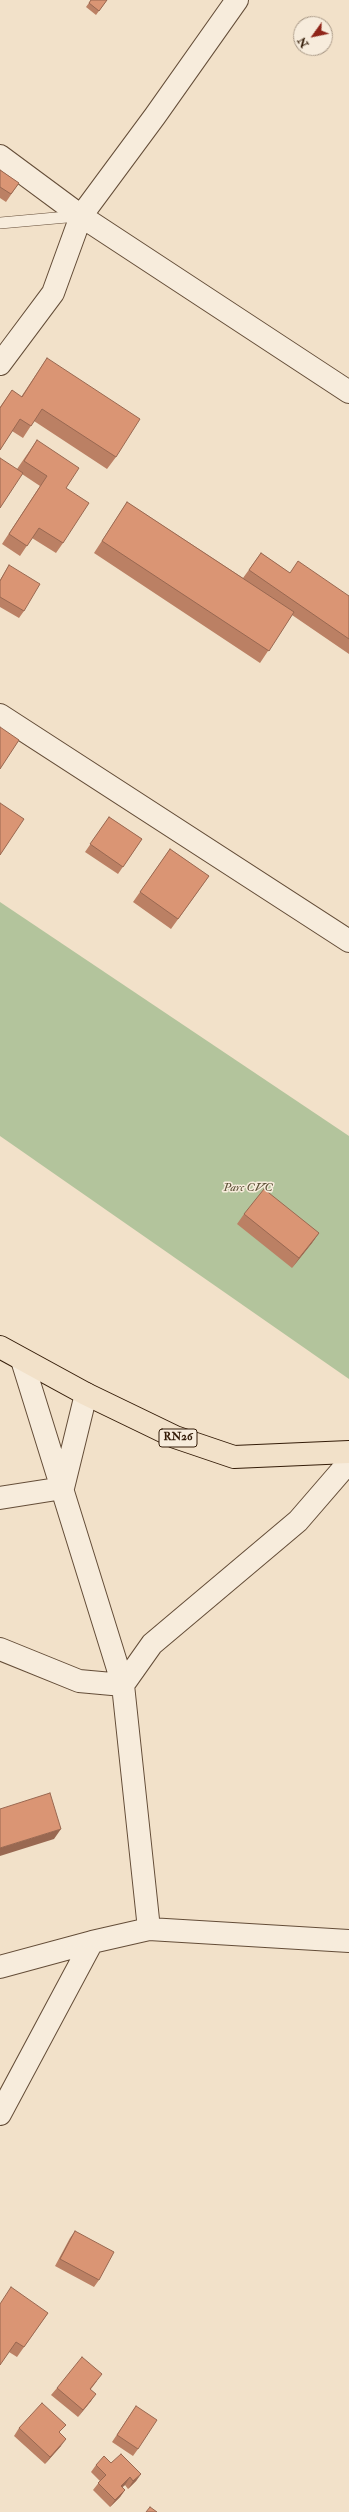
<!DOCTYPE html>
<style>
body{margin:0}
#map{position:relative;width:349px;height:2512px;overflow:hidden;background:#f2e1c9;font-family:"IM FELL Double Pica",serif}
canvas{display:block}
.north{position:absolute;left:293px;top:16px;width:40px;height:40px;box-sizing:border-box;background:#f7ecdc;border:1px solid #a99987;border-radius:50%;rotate:237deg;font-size:11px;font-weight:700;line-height:16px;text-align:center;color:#341c08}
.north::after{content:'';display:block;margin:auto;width:14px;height:18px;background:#8f2418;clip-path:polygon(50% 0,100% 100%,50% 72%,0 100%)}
</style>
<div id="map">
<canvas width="349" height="2512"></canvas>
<div class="north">N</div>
</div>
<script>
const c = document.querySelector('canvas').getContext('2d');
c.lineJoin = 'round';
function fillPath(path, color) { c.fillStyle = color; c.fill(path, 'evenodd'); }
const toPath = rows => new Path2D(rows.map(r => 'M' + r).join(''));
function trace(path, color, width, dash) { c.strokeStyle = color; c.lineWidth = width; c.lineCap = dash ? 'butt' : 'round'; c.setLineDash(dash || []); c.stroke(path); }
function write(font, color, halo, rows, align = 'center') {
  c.font = font + ' "IM FELL Double Pica",serif'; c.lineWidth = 3; c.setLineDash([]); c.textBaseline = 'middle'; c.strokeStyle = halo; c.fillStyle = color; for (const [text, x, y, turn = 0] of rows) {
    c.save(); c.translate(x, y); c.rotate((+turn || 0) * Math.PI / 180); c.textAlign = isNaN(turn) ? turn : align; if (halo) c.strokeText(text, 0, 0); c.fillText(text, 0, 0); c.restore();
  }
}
fillPath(toPath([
 [0,902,349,1136,349,1379,0,1136]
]), '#b3c49c');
const lane = toPath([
 [0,223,78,216]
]);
const street = toPath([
 [0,156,81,216,349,392],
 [0,364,53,293,81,216,155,116,237,0],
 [0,715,349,941],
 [22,1360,123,1685,149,1929],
 [0,1498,63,1488,86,1394],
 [0,1649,79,1681,123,1685],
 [123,1685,152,1644,298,1521,349,1462],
 [0,1967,92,1942,149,1929,349,1941],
 [0,2114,92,1942]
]);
const primary = toPath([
 [0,1347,86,1394,175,1437,234,1457,349,1452]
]);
trace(lane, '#644d38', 12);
trace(street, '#644d38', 24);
trace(primary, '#341c08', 24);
trace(lane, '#f7ecdc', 11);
trace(street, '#f7ecdc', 22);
trace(primary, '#f2e1c9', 22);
fillPath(toPath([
 [91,0,107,0,96,15,86,7],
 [0,170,19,183,6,202,0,198],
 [47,358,116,457,107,469,34,421,23,438,12,431,0,450,0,407,12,390,21,397],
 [37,440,66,488,63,543,56,553,32,538,20,556,2,544,40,486,22,474,17,469],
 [127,502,243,578,261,553,290,573,349,596,349,654,292,615,260,663,94,553],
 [9,565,24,611,19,618,0,607,0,580],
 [109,817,142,839,118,874,85,852],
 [170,849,209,876,171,929,133,902],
 [244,1214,319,1233,312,1243,292,1268,237,1224],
 [75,2231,99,2280,94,2287,55,2266,70,2238],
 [0,2304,48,2313,17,2357,9,2352],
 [97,2381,91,2389,91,2401,78,2417,51,2395,57,2388],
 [136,2406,138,2449,133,2456,112,2442],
 [19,2428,61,2446,45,2464,14,2436],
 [111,2463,141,2474,136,2481,128,2489,125,2485,122,2487,125,2490,120,2497,110,2507,93,2490,100,2481,91,2472,96,2465]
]), '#bb8064');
fillPath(toPath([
 [319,1233,312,1243,292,1268,299,1258],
 [61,1829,54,1839,0,1856,0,1848],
 [96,2394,91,2401,78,2417,83,2410],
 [66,2439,61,2446,45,2464,50,2457],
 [141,2474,136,2481,128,2489,133,2481],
 [130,2477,125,2485,116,2493,121,2486],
 [125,2490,120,2497,110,2507,115,2500]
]), '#996851');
const building = toPath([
 [91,0,107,0,99,11,89,3,91,0],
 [0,170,19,183,11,194,0,187,0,170],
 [47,358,140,419,116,457,42,409,31,426,20,419,0,450,0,408,12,390,22,397,47,358],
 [37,440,79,468,66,488,89,503,63,543,39,528,27,546,9,534,47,476,24,461,37,440],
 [0,458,23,473,0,508,0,458],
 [127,502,294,612,269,651,102,541,127,502],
 [261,553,290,573,298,561,349,596,349,639,249,570,261,553],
 [9,565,40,584,24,611,0,597,0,581,9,565],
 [0,727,19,740,0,769,0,727],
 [0,803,24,819,0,855,0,803],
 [109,817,142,839,123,867,90,844,109,817],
 [170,849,209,876,178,919,140,892,170,849],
 [264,1189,319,1233,299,1258,244,1214,264,1189],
 [50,1793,61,1829,0,1848,0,1809,50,1793],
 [75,2231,114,2252,99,2280,60,2259,75,2231],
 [11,2287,48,2313,24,2347,16,2342,0,2365,0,2304,11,2287],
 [82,2357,102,2374,90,2389,96,2394,83,2410,57,2388,82,2357],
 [42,2403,66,2425,59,2432,66,2439,50,2457,19,2428,42,2403],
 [136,2406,157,2420,138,2449,117,2435,136,2406],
 [121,2454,141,2474,133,2481,130,2477,121,2486,125,2490,115,2500,98,2483,106,2475,96,2465,104,2456,111,2463,121,2454],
 [150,2507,157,2512,146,2512,150,2507]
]);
fillPath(building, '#da9574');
trace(building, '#996851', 1);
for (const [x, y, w] of [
 [178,1438,38]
]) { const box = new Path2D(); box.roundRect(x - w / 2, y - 9, w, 18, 3); c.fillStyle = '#f7ecdc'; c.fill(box); trace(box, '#341c08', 1); }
write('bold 11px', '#341c08', null, [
 ["RN26",178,1438]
]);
write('italic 12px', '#5a4e34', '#f7ecdc', [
 ["Parc CVC",248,1188]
]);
</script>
